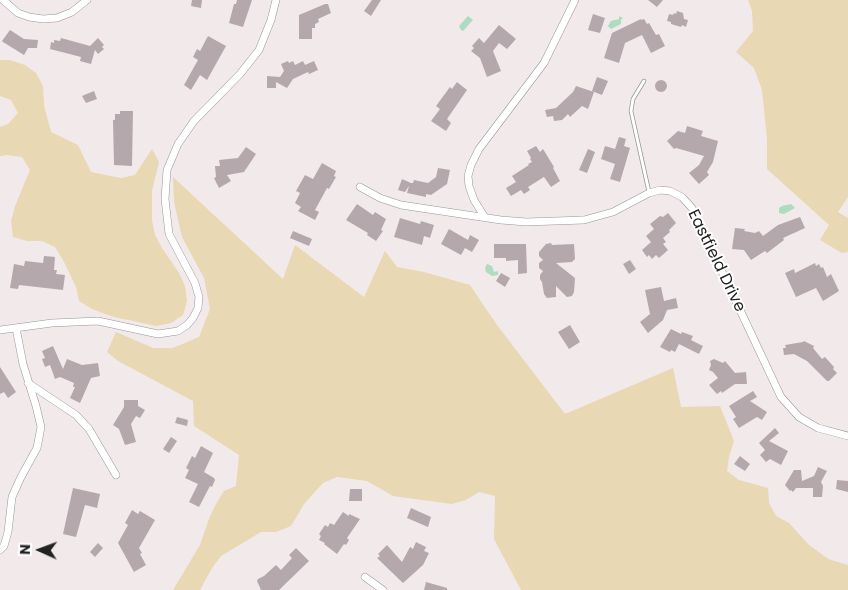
<!DOCTYPE html>
<style>
body{margin:0}
#map{position:relative;width:848px;height:590px;overflow:hidden;background:#f2e9eb;font-family:Poppins,sans-serif}
canvas{display:block}
.north{position:absolute;left:15px;top:525px;width:50px;height:50px;-webkit-text-stroke:4px #fff;paint-order:stroke;rotate:272deg;font-size:14px;font-weight:700;line-height:20px;text-align:center;color:#222}
.north::after{content:'';display:block;margin:auto;width:18px;height:22px;background:#222;clip-path:polygon(50% 0,100% 100%,50% 72%,0 100%)}
</style>
<div id="map">
<canvas width="848" height="590"></canvas>
<div class="north">N</div>
</div>
<script>
const c = document.querySelector('canvas').getContext('2d');
c.lineJoin = 'round';
function fillPath(path, color) { c.fillStyle = color; c.fill(path, 'evenodd'); }
const toPath = rows => new Path2D(rows.map(r => 'M' + r).join(''));
function trace(path, color, width, dash) { c.strokeStyle = color; c.lineWidth = width; c.lineCap = dash ? 'butt' : 'round'; c.setLineDash(dash || []); c.stroke(path); }
function write(font, color, halo, rows, align = 'center') {
  c.font = font + ' Poppins,sans-serif'; c.lineWidth = 4; c.setLineDash([]); c.textBaseline = 'middle'; c.strokeStyle = halo; c.fillStyle = color; for (const [text, x, y, turn = 0] of rows) {
    c.save(); c.translate(x, y); c.rotate((+turn || 0) * Math.PI / 180); c.textAlign = isNaN(turn) ? turn : align; if (halo) c.strokeText(text, 0, 0); c.fillText(text, 0, 0); c.restore();
  }
}
fillPath(toPath([
 [748,0,848,0,848,197,838,212,848,218,848,252,842,253,820,240,829,225,767,169,767,139,762,90,754,68,736,52,753,31,752,11],
 [0,60,10,60,25,65,36,73,43,86,44,105,51,132,78,145,91,172,121,178,135,175,152,149,159,162,152,191,152,220,155,235,162,248,179,273,185,286,187,301,183,315,171,323,156,326,114,317,92,309,79,301,76,287,63,260,55,247,42,241,27,241,13,237,11,221,15,206,30,170,22,157,7,155,0,156,0,127,8,124,18,113,11,100,0,96],
 [173,177,283,279,295,245,364,297,385,251,397,267,424,272,470,285,497,325,565,414,673,368,681,407,720,406,734,441,729,457,727,471,739,480,768,488,769,503,776,516,789,523,808,544,828,559,848,565,848,590,521,590,494,539,495,496,479,492,466,500,452,504,393,496,367,481,337,477,323,483,304,504,291,526,276,532,261,532,221,556,212,568,200,590,173,590,200,545,210,516,216,504,224,491,236,486,239,455,194,426,193,401,118,361,107,352,116,332,153,348,173,348,199,337,210,309,204,278,182,237,174,202]
]), '#e8d8b3');
fillPath(toPath([
 [468,16,473,20,463,31,461,30,459,26],
 [619,16,623,18,621,20,621,24,611,29,608,26,611,21,619,19],
 [791,204,795,208,784,214,779,213,779,208,782,206],
 [487,264,492,266,494,272,498,271,498,275,492,276,486,272,485,268]
]), '#addcc1');
fillPath(toPath([
 [192,0,202,0,201,8,191,6],
 [237,0,252,0,243,27,229,23,234,4,236,4],
 [372,0,381,0,371,16,364,11],
 [648,0,663,0,657,7],
 [325,4,328,4,331,13,318,19,319,22,315,24,315,28,312,28,312,39,299,39,299,15],
 [677,11,683,13,684,19,688,20,686,27,682,25,681,27,671,24,671,22,667,21,669,14,673,15,674,13,676,14],
 [593,14,605,18,600,33,588,30],
 [641,19,641,20,644,19,647,24,649,23,656,35,659,34,665,46,651,53,642,35,625,43,619,63,604,58,612,33],
 [499,25,516,39,507,49,499,43,493,51,501,71,487,77,480,58,471,51,474,48,472,46,479,38,484,43],
 [10,30,24,39,38,40,37,48,28,48,24,55,3,42,2,41],
 [208,36,226,46,207,80,200,75,191,90,184,85,198,60,193,57,197,49,200,51],
 [61,38,90,46,98,38,104,45,102,47,104,49,98,54,95,50,91,64,80,61,81,57,50,49,51,42,54,43,54,40,60,41],
 [288,61,289,63,293,61,295,65,303,61,305,65,314,61,318,70,309,74,308,72,293,79,287,88,276,82,276,88,267,88,267,76,280,77,284,71,281,64],
 [597,77,608,81,602,95,592,91],
 '655 86a6 6 0 1 1 12 0a6 6 0 1 1-12 0Z',
 [457,82,467,90,447,119,451,123,446,131,431,121,440,109,436,106,450,87,452,89],
 [576,86,594,92,588,109,582,106,570,117,568,114,562,120,554,121,553,116,547,117,545,110,556,108,573,92],
 [94,91,97,99,86,103,82,96],
 [120,111,133,111,132,166,114,165,113,120,115,120,115,114,120,114],
 [687,126,703,131,701,136,718,141,713,162,707,172,709,175,699,184,689,173,699,165,704,156,676,148,674,149,667,141,678,131,685,133],
 [619,137,626,139,624,146,630,148,620,182,610,179,615,164,601,159,605,146,615,149],
 [536,146,540,152,543,149,554,167,553,168,560,181,551,187,544,177,528,187,530,190,524,194,521,190,511,196,506,188,516,182,512,176,529,165,528,164,532,162,530,159,531,158,527,151],
 [246,147,256,154,244,172,227,175,231,181,219,188,214,178,216,177,215,166,220,166,219,160,238,158],
 [588,149,595,152,587,173,579,170],
 [322,163,336,171,334,176,336,177,329,189,327,188,315,210,319,212,315,220,298,211,301,207,295,203,300,193,296,191,305,175,313,179],
 [438,168,450,170,447,184,431,195,426,194,426,197,407,193,409,186,405,192,398,190,402,179,411,183,413,183,414,180,428,183,436,177],
 [357,204,373,215,375,212,386,219,381,230,383,231,376,241,367,235,368,233,346,220],
 [668,213,676,223,669,230,670,232,663,238,666,242,663,244,668,250,659,258,656,255,652,259,649,255,647,257,642,250,651,242,646,236,654,229,650,224,660,216,663,217],
 [800,217,805,228,783,238,784,240,767,253,765,251,751,260,744,250,732,249,735,228,745,229,744,231,755,233,759,231,763,236,778,225],
 [400,218,420,224,421,221,434,225,430,238,424,236,422,245,394,237],
 [449,229,468,240,470,235,479,240,472,252,465,248,461,255,441,244],
 [293,231,312,239,309,246,290,238],
 [551,243,552,245,574,244,575,259,572,262,556,263,575,278,574,292,572,296,567,297,556,286,556,297,547,298,544,294,542,282,540,279,540,275,543,271,539,268,539,263,543,260,539,256,539,252,546,244],
 [494,244,526,244,527,273,518,274,518,260,506,261,506,258,494,258],
 [44,256,55,257,54,270,57,270,56,274,65,275,63,290,19,285,18,289,10,288,14,264,24,266,25,261,43,263],
 [630,260,636,269,629,274,623,264],
 [815,263,816,266,819,264,821,268,823,267,827,277,831,274,839,291,823,301,816,288,796,297,785,273,794,269,795,273],
 [501,273,510,278,505,287,496,281],
 [661,287,664,301,676,298,678,308,667,310,663,320,648,333,640,322,650,314,645,290],
 [570,325,580,342,569,349,558,332],
 [671,329,681,334,682,332,693,336,691,340,703,346,699,354,679,344,675,352,671,350,670,352,660,347],
 [804,341,814,346,813,348,822,359,825,357,834,367,833,369,837,373,829,381,827,381,807,361,794,354,784,355,783,348,786,348,785,345,803,342],
 [53,346,63,369,67,359,82,365,98,363,100,376,91,378,80,403,70,398,75,387,73,387,74,383,60,377,55,379,50,365,45,367,42,359,45,358,42,351],
 [714,359,723,363,725,361,735,373,746,372,747,384,735,384,722,393,721,391,717,394,709,385,718,378,713,372,709,370,711,365,710,361],
 [0,367,16,392,8,398,4,392,0,394],
 [753,391,757,397,750,401,767,412,762,420,757,417,739,428,733,419,736,417,729,406],
 [124,400,138,400,138,406,145,410,140,418,136,416,131,424,136,442,125,445,119,429,113,425,124,407],
 [177,417,188,420,187,426,175,423],
 [775,428,779,433,769,441,788,451,781,465,770,459,766,462,760,455,765,450,759,443],
 [171,437,177,441,169,453,163,449],
 [201,446,213,453,204,472,214,478,215,480,212,487,210,486,199,507,189,502,198,484,185,478,189,470,186,468,192,456,195,458],
 [740,456,750,464,745,471,734,464],
 [818,467,827,471,821,482,823,486,822,497,813,497,813,488,796,488,793,492,791,490,790,491,785,485,794,470,801,470,802,481,814,476],
 [837,480,848,481,848,492,836,489],
 [73,488,100,494,97,508,85,505,76,537,63,534],
 [350,489,362,489,362,501,349,501],
 [411,508,431,517,428,527,407,518],
 [132,510,138,514,140,511,155,520,139,548,142,553,140,554,146,565,134,572,118,543,128,525,125,523],
 [343,512,349,516,349,514,360,519,347,538,349,540,346,545,344,544,337,554,324,544,325,543,319,540,321,536,319,534,325,525,328,527,330,523,334,525],
 [416,542,426,547,424,551,429,553,423,565,403,583,377,558,380,556,378,554,387,545,402,562,410,547,413,549],
 [98,543,103,548,95,557,90,552],
 [296,548,309,561,279,590,261,590,257,581,258,579,264,576,276,565,281,570,292,558,289,555],
 [426,582,447,588,447,590,424,590]
]), '#b4a8ac');
const service = toPath([
 [644,81,633,99,631,111,649,192]
]);
const minor = toPath([
 [3,0,18,13,29,17,43,19,57,18,72,12,87,0],
 [360,187,380,198,401,205,501,220,526,222,584,220,613,212,649,193,660,190,670,191,682,197,692,208,781,397,799,417,818,428,848,436],
 [484,216,474,200,469,186,468,176,471,165,479,149,544,63,575,0],
 [0,330,52,323,98,321,158,334,178,331,187,325,193,318,198,308,199,297,195,283,169,234,165,199,167,170,178,144,194,121,240,74,259,50,271,20,276,0],
 [28,383,76,415,89,429,116,475],
 [0,550,4,546,8,532,12,497,21,477,37,448,41,427,36,406,23,364,16,328],
 [365,577,383,590]
]);
trace(service, '#969696', 4.5);
trace(minor, '#969696', 8);
trace(service, '#fff', 3);
trace(minor, '#fff', 7);
write('16px', '#222', '#fff', [
 ["Eastfield Drive",716,261,64]
]);
</script>
